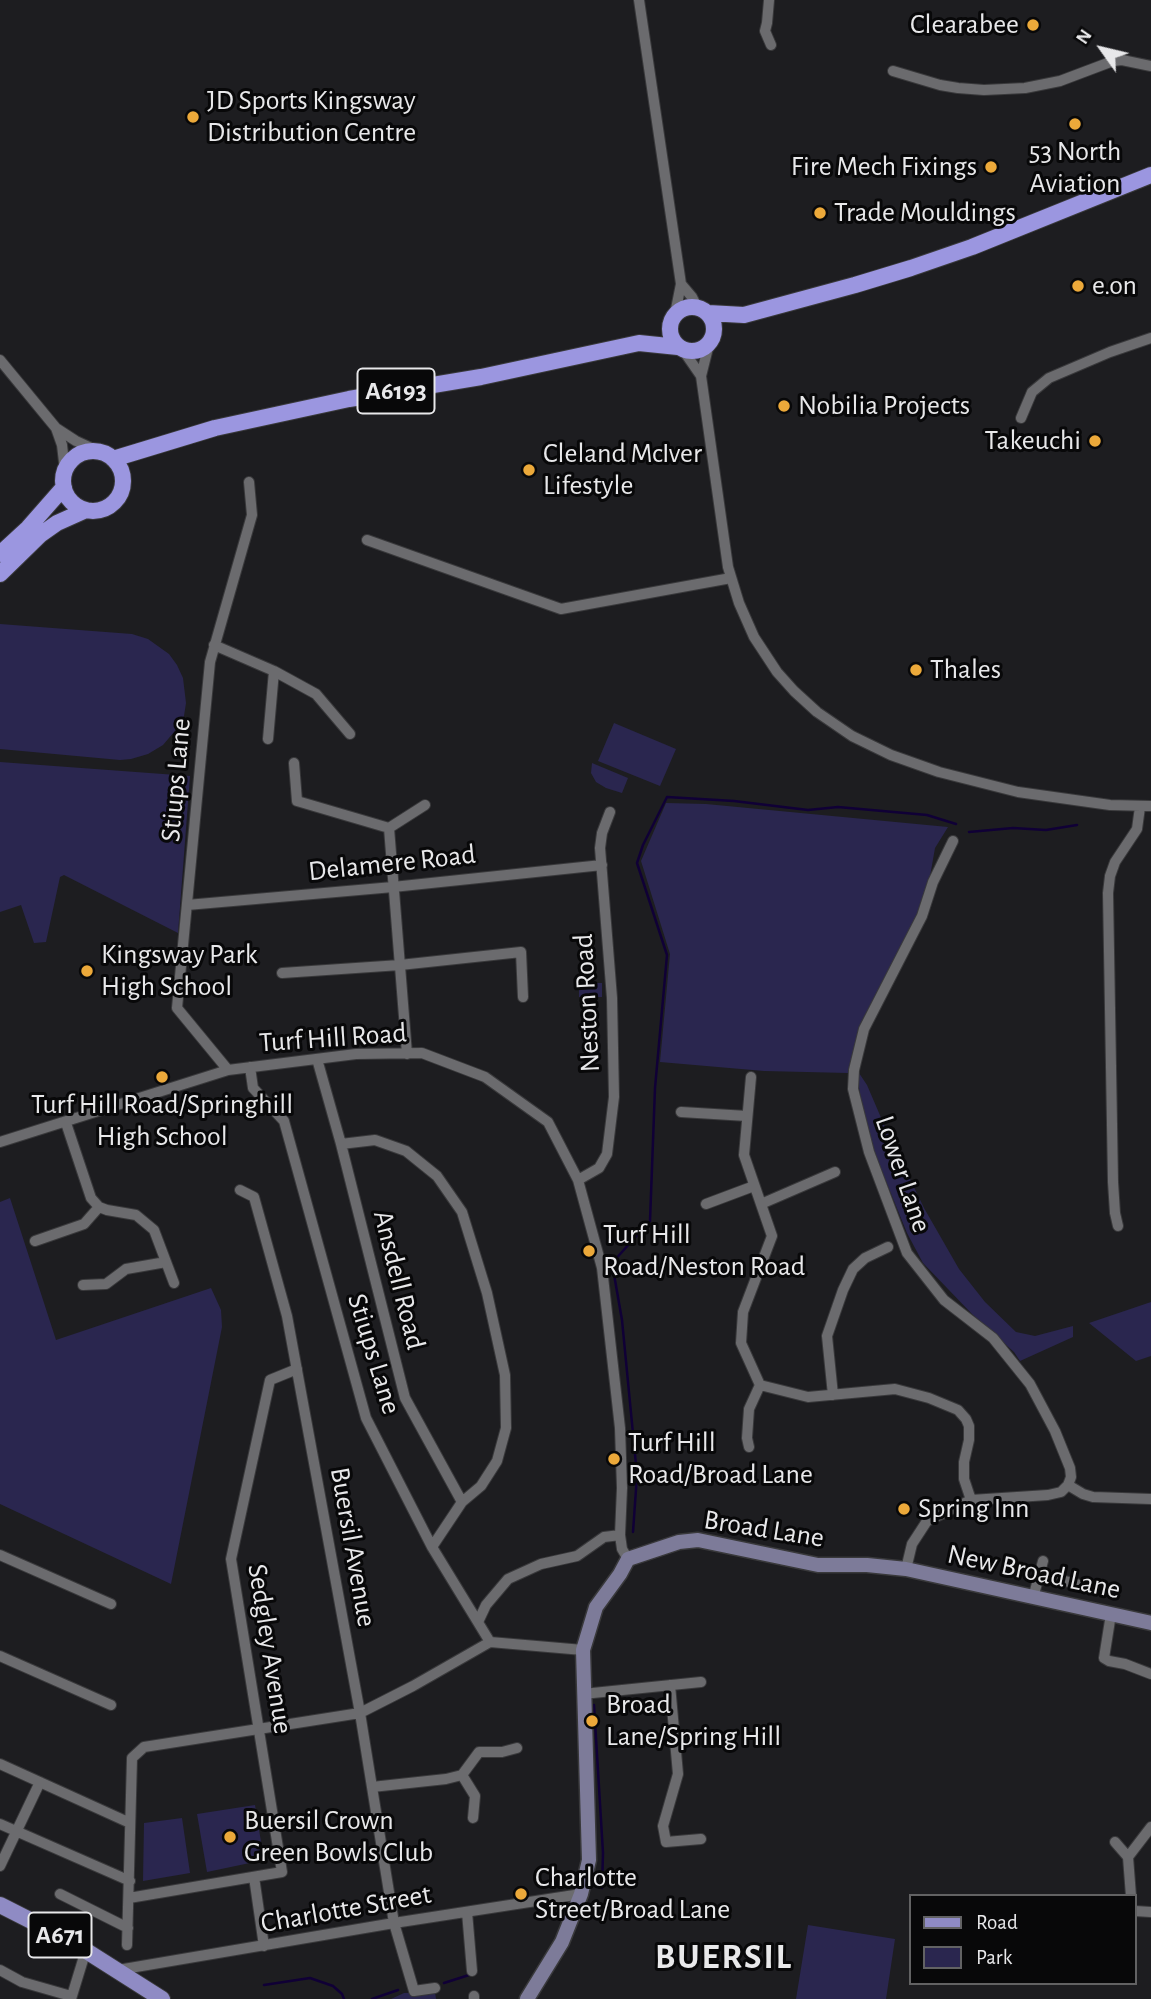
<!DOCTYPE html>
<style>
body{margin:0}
#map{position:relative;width:1151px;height:1999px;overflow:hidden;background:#1d1d20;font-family:"Alegreya Sans",sans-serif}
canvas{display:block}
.legend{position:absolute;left:909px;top:1894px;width:228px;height:91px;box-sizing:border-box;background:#080809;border:2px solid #626263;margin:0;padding:9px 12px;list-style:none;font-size:21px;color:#e8e8ea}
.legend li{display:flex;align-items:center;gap:14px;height:35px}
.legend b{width:35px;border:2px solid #626263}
.north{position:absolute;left:1067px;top:14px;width:70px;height:70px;-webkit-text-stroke:5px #080809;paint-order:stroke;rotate:304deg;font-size:19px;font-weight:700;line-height:28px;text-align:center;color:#e8e8ea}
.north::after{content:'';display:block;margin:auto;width:24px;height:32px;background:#e8e8ea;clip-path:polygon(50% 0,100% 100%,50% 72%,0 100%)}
</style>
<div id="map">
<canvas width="1151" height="1999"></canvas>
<ul class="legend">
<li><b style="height:9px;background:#8f8bc4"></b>Road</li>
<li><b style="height:19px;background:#2a264f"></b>Park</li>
</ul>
<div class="north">N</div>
</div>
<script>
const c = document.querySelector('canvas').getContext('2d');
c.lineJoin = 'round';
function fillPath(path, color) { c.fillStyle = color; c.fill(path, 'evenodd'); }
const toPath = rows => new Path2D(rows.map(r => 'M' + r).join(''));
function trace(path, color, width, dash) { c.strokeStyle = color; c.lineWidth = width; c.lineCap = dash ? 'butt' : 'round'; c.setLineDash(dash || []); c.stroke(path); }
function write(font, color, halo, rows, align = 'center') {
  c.font = font + ' "Alegreya Sans",sans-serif'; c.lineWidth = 6; c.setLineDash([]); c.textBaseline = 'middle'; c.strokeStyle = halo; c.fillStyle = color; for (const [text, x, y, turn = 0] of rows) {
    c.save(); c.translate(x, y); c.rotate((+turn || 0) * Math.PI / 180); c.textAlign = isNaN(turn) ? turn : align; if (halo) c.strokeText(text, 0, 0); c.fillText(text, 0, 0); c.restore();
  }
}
fillPath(toPath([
 [0,624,132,634,148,639,169,654,177,665,183,678,186,703,184,716,180,725,163,745,148,754,131,759,120,760,0,749],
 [614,723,676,749,660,786,598,761],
 [0,762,190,776,178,933,64,875,60,877,46,942,34,943,21,905,0,912],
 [592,763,628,778,622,793,606,788,596,782,591,773],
 [666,803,706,804,948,827,935,848,929,882,921,908,860,1025,848,1073,764,1071,660,1062,670,954,641,861],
 [579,983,602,983,602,997,579,997],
 [859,1073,867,1085,885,1127,924,1208,959,1269,985,1302,1016,1332,1035,1336,1073,1326,1073,1337,1020,1361,1014,1352,972,1314,923,1263,907,1233,868,1137,859,1088],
 [10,1198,56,1340,211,1288,221,1310,222,1327,171,1584,0,1504,0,1202],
 [1151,1302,1151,1356,1136,1361,1089,1323],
 [255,1805,264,1860,207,1872,197,1814],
 [182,1818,190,1873,143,1881,144,1823],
 [808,1925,895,1939,886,1999,796,1999],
 [435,1992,436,1999,391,1999,404,1993]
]), '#2a264f');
trace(toPath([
 [969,832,1013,828,1046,830,1077,825],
 [633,1532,637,1475,622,1320,612,1263,650,1221,655,1088,667,955,637,863,643,845,667,797,734,801,808,810,838,807,927,815,956,824],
 [594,1705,603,1853,602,1888],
 [444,1983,469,1975],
 [264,1985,310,1978,333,1986,342,1994,344,1999],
 [372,1999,398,1990]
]), '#100036', 2.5);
const minor = toPath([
 [639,0,681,284,675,314],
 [769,0,767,23,765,31,771,45],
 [893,71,940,85,958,88,984,90,1025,88,1060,81,1113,61,1122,60,1151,66],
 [681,284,692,297,697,307],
 [709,344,701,376,728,567,739,603,754,637,777,672,794,691,817,712,852,736,891,755,939,772,1018,792,1110,805,1151,806],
 [683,350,701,376],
 [0,360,56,428,76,441,100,452],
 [1021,418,1032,392,1049,378,1110,352,1151,338],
 [56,428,62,445,65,471],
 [367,540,561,609,731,578],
 [214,645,274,671,316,694,350,734],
 [268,739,274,671],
 [294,763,297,801,389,828,425,805],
 [389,828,407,1054],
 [953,841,933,882,922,916,864,1029,854,1070,853,1089,869,1152,907,1253,944,1300,993,1338,1030,1384,1055,1431,1070,1468,1071,1477,1068,1485],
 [187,905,393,887,602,865],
 [282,973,400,965,521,952,523,997],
 [317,1059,341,1144,405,1398,462,1502],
 [250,1067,253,1088,284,1121,366,1418,432,1547,490,1642],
 [228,1070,177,1008,210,662,252,515,249,482],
 [751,1077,744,1155,772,1236,743,1312,741,1343,760,1385,808,1397,895,1389,929,1398,958,1410,966,1419,969,1426,969,1440,964,1462,964,1479,971,1500],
 [681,1112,747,1116],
 [66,1123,91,1198,99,1207,107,1210,136,1215,154,1230,174,1283],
 [0,1142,228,1070,356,1054,422,1053,485,1077,548,1122,578,1180,602,1268,620,1428,622,1488,620,1535,622,1549,628,1559],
 [341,1144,375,1140,406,1151,437,1176,462,1212,487,1293,505,1375,506,1428,497,1461,481,1486,462,1502,432,1547],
 [578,1180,599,1168,607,1154,614,1097,612,998,600,848,602,833,610,812],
 [240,1190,254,1197,287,1316,360,1713,394,1923,414,1991,435,1988],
 [706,1204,754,1186],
 [761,1204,835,1172],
 [1118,1226,1115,1213,1113,1182,1108,893,1110,876,1115,862,1137,829,1140,807],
 [35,1241,84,1224,99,1207],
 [83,1285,106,1284,126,1269,166,1262],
 [833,1395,827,1336,843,1290,853,1269,865,1258,888,1247],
 [749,1447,747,1438,749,1409,760,1385],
 [0,1555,111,1604],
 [906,1569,912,1544,927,1521,971,1500,1048,1495,1061,1492,1068,1485,1083,1494,1093,1497,1151,1499],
 [1039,1574,1095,1589],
 [1033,1598,1043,1561],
 [1111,1614,1104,1658,1109,1661,1125,1664,1151,1674],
 [478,1622,486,1605,508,1579,541,1564,577,1556,604,1537,620,1535],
 [0,1656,111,1705],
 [670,1685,678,1774,663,1826,666,1842,701,1839],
 [583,1694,701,1682],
 [0,1764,130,1823],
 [462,1775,475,1796,473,1818],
 [372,1787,446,1779,462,1775,479,1752,502,1752,517,1748],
 [0,1824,130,1881],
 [1115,1842,1128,1857],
 [0,1866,40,1782],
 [254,1877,264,1946],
 [60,1894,128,1928],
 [1131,1896,1128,1857,1151,1827],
 [129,1898,282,1872,231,1559,270,1380,297,1369],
 [1135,1911,1151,1912],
 [467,1912,472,1971],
 [127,1945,132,1758,144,1747,360,1713,413,1686,490,1642,583,1650],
 [0,1970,22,1982,71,1996],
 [118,1970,394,1923,581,1894],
 [474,1996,474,1999],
 [71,1999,86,1950]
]);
const secondary = toPath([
 [527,1999,562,1942,581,1894,589,1860,583,1650,596,1607,620,1574,628,1559,679,1542,698,1540,818,1565,867,1565,906,1569,1151,1623]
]);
const primary = toPath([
 [0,1905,69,1940,162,1999]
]);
const trunk = toPath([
 '670 329a22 22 0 1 1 44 0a22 22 0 1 1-44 0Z',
 [708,313,744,315,855,285,911,268,972,247,1151,175],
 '63 481a30 30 0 1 1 60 0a30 30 0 1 1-60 0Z',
 [113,459,215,428,349,399,481,377,639,343,678,347],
 [0,554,28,528,64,487],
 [0,574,40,535,57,523,86,510]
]);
trace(minor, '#39393b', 12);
trace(secondary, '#39393b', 17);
trace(primary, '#39393b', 18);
trace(trunk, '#39393b', 18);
trace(minor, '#6b6b6e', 10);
trace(secondary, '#7d7b99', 14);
trace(primary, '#8f8bc4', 16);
trace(trunk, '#9b96e0', 16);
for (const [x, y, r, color] of [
 [1033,25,7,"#eca93a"],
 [193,117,7,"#eca93a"],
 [1075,124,7,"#eca93a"],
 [991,167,7,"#eca93a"],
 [820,213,7,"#eca93a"],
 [1078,286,7,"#eca93a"],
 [784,406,7,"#eca93a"],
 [1095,441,7,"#eca93a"],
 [529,470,7,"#eca93a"],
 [916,670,7,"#eca93a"],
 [87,971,7,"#eca93a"],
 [162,1077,7,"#eca93a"],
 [589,1251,7,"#eca93a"],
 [614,1459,7,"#eca93a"],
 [904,1509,7,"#eca93a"],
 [592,1721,7,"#eca93a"],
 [230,1837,7,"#eca93a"],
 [521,1894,7,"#eca93a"]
]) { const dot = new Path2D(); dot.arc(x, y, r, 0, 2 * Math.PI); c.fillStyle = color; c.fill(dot); trace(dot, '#080809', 2.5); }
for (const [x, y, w] of [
 [396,391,77],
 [60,1935,63]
]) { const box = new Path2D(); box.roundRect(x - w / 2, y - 22.5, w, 45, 5); c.fillStyle = '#080809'; c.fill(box); trace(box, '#e8e8ea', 2); }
write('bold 26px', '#e8e8ea', null, [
 ["A6193",396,391],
 ["A671",60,1935]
]);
write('28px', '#e8e8ea', '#080809', [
 ["Clearabee",1019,25,"right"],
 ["JD Sports Kingsway",207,101],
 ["Distribution Centre",207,133],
 ["53 North",1075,152,"center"],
 ["Aviation",1075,184,"center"],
 ["Fire Mech Fixings",977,167,"right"],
 ["Trade Mouldings",834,213],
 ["e.on",1092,286],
 ["Nobilia Projects",798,406],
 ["Takeuchi",1081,441,"right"],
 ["Cleland McIver",543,454],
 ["Lifestyle",543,486],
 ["Thales",930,670],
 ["Kingsway Park",101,955],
 ["High School",101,987],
 ["Turf Hill Road/Springhill",162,1105,"center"],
 ["High School",162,1137,"center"],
 ["Turf Hill",603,1235],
 ["Road/Neston Road",603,1267],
 ["Turf Hill",628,1443],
 ["Road/Broad Lane",628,1475],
 ["Spring Inn",918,1509],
 ["Broad",606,1705],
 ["Lane/Spring Hill",606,1737],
 ["Buersil Crown",244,1821],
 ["Green Bowls Club",244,1853],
 ["Charlotte",535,1878],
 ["Street/Broad Lane",535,1910]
], 'left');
write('28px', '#e8e8ea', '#080809', [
 ["Stiups Lane",176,780,-85],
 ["Delamere Road",392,863,-6],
 ["Neston Road",587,1003,-93],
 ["Turf Hill Road",333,1038,-4],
 ["Lower Lane",903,1174,71],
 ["Ansdell Road",399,1280,76],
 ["Stiups Lane",374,1354,73],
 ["Broad Lane",764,1529,9],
 ["Buersil Avenue",353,1547,80],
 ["New Broad Lane",1034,1572,12],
 ["Sedgley Avenue",270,1649,81],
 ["Charlotte Street",346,1909,-10]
]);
c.letterSpacing = '2px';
write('bold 35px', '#e8e8ea', '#080809', [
 ["BUERSIL",724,1957]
]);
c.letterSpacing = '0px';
</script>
